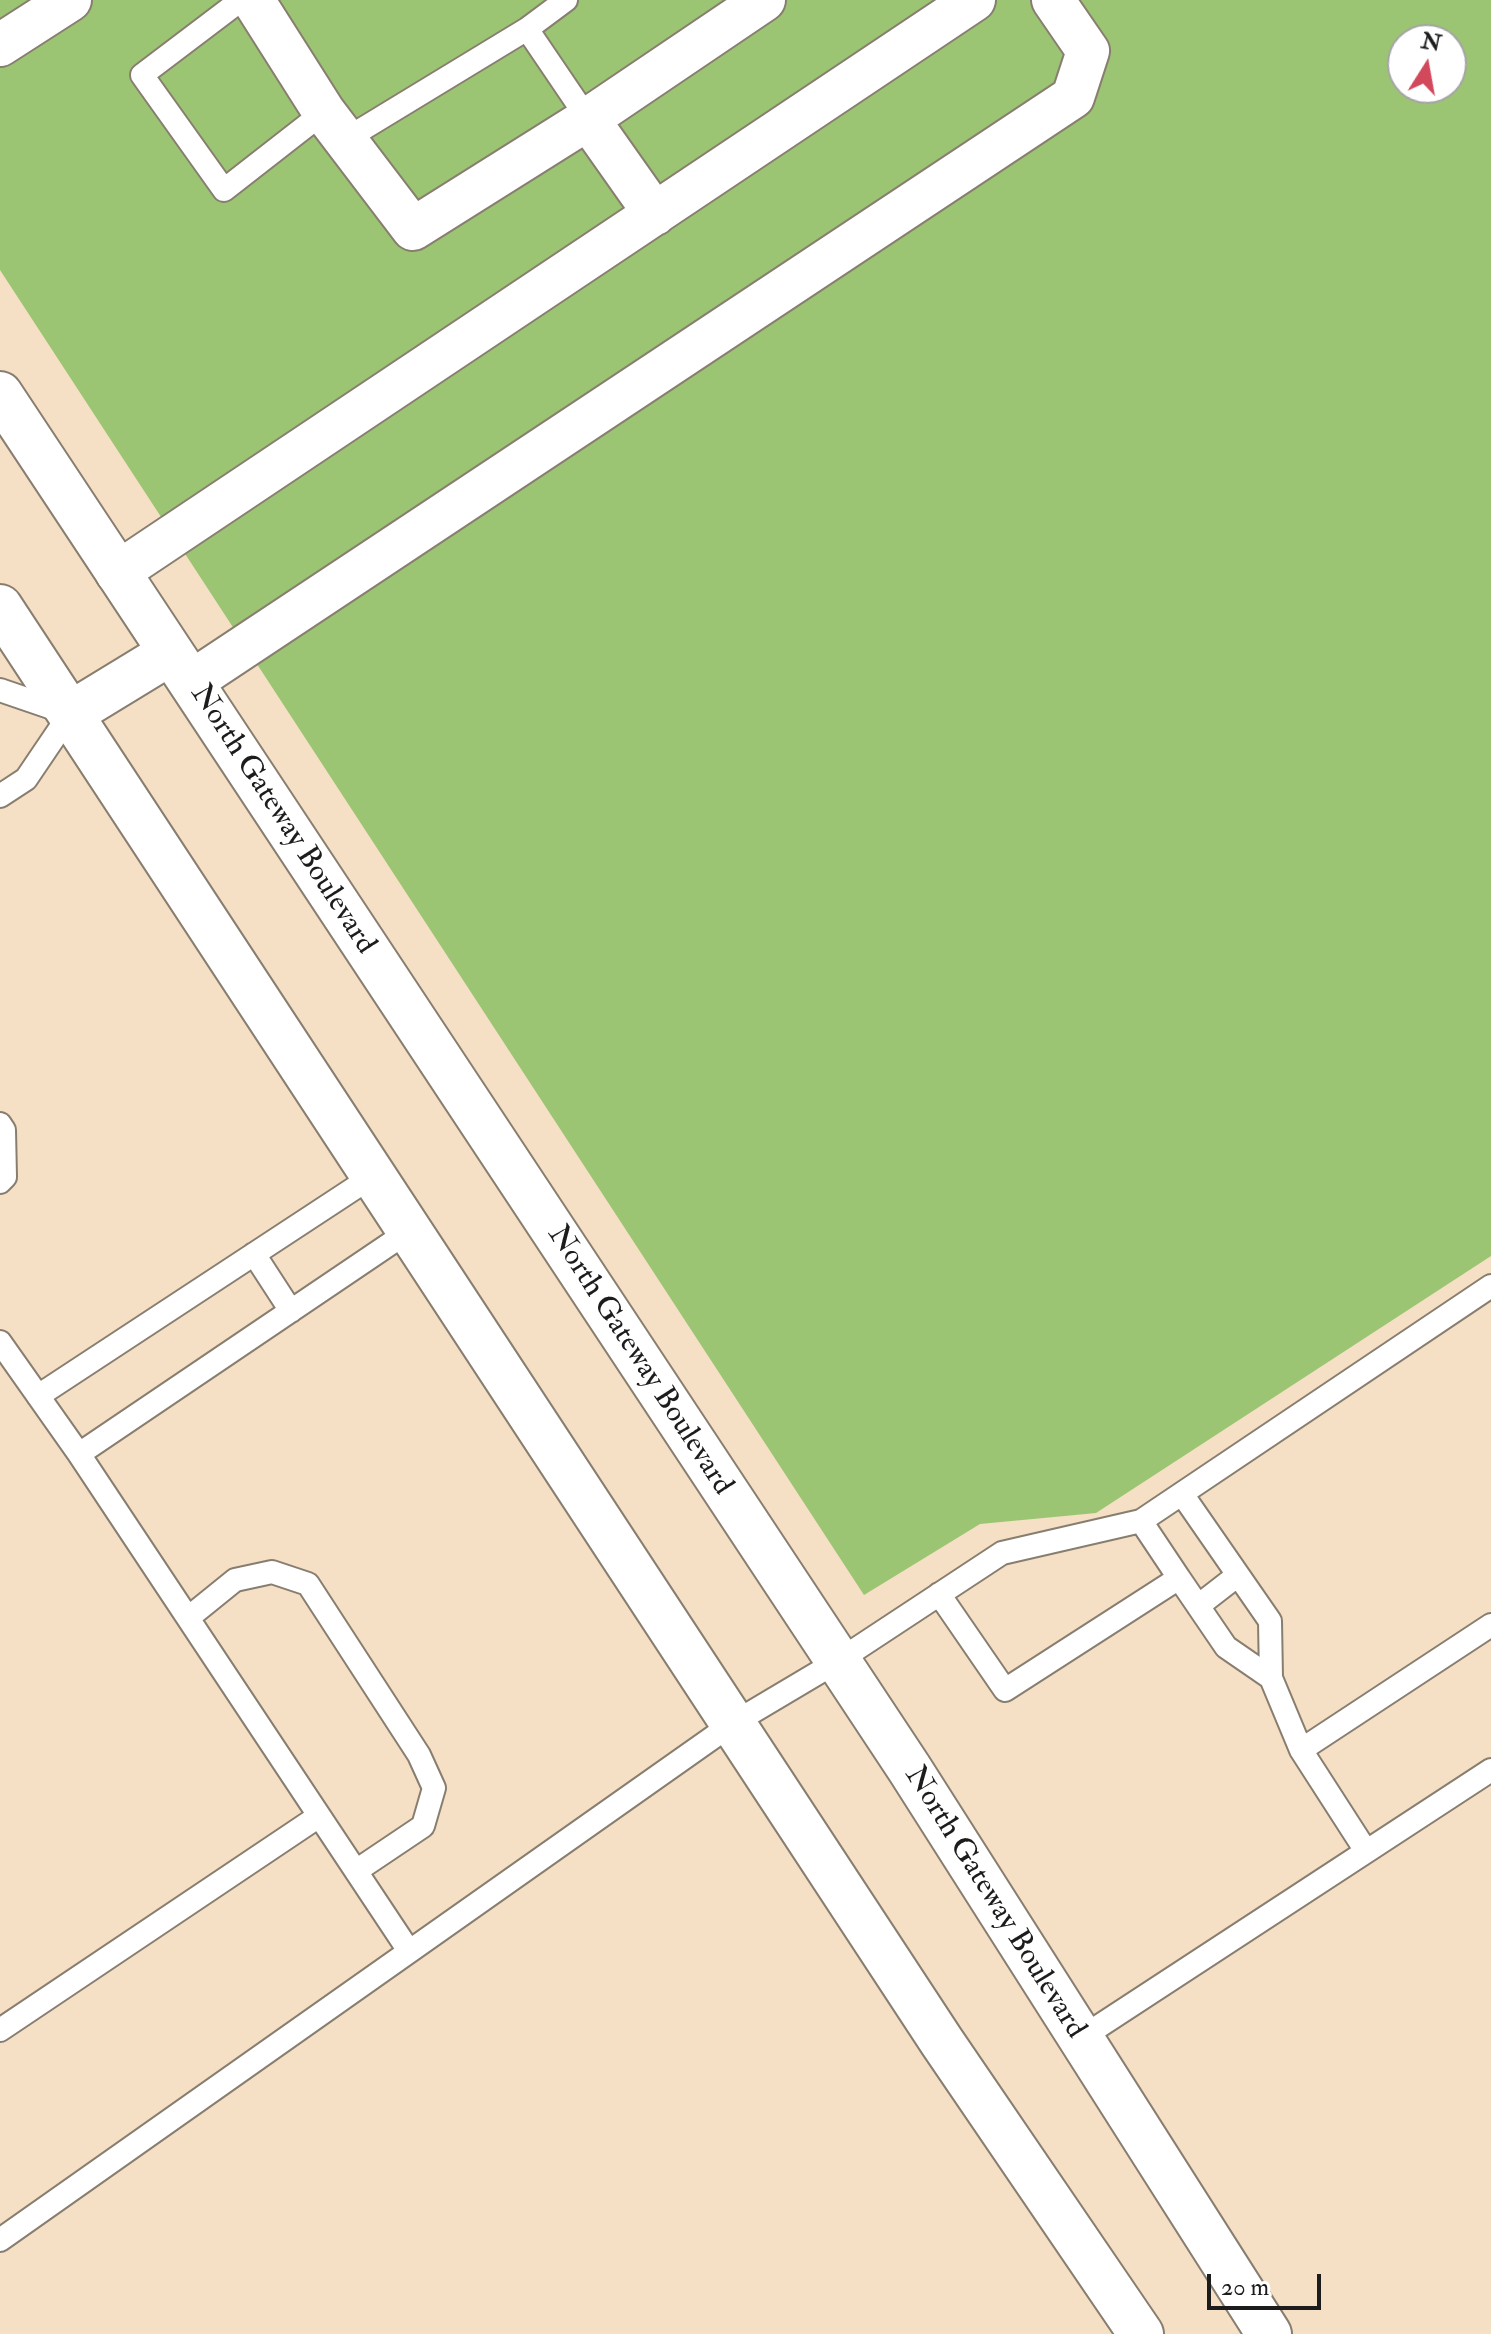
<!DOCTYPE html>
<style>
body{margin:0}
#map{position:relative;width:1491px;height:2334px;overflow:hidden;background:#f5dfc5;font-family:"IM FELL Double Pica",serif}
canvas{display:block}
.north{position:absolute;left:1387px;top:24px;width:80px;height:80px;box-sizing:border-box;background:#fff;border:2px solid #a4a4a4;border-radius:50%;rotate:11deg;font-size:22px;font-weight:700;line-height:32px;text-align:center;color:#1c1c1c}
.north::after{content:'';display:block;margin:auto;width:28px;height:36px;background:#d1495b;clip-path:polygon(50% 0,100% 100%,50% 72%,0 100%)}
.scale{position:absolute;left:1207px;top:2274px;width:114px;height:36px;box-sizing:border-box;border:4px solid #1c1c1c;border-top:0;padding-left:10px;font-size:24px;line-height:28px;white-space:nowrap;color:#1c1c1c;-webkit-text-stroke:6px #fff;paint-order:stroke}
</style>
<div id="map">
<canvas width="1491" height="2334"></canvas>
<div class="north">N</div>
<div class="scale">20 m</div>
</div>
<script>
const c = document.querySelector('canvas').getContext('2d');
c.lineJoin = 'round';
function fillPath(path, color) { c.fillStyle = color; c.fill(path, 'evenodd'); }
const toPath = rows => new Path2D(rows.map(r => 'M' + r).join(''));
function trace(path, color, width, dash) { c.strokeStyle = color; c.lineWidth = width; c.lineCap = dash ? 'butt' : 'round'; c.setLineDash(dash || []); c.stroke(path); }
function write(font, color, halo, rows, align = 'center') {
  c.font = font + ' "IM FELL Double Pica",serif'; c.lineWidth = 8; c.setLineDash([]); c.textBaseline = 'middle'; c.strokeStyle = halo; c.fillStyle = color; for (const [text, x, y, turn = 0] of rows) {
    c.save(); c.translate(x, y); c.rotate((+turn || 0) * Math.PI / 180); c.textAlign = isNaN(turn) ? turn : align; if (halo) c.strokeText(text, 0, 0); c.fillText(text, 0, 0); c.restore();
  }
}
fillPath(toPath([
 [0,0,1491,0,1491,1256,1096,1513,980,1524,864,1595,0,270],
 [1403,40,1451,40,1451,88,1403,88]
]), '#9bc572');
const service = toPath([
 [241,0,142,75,224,190,324,112],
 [527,29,588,119],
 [346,139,527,29,566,0],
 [0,690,70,714,26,779,0,796],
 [0,1124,4,1130,5,1177,0,1182],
 [254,1254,291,1311],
 [0,1342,79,1454,409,1951],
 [38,1396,373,1176],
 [79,1454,409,1231],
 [1182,1494,1270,1621,1271,1678,1301,1750,1366,1851],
 [1179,1578,1226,1647,1271,1678],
 [939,1594,1005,1690,1179,1578,1141,1521],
 [1198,1606,1238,1575],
 [188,1618,235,1580,272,1572,308,1584,419,1755,434,1788,423,1826,356,1871],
 [1301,1750,1491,1625],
 [0,2030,319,1816],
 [1081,2038,1491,1770],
 [0,2240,732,1724,838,1661,1002,1553,1141,1521,1491,1286]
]);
const minor = toPath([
 [253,0,324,112,413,229,588,119,764,0],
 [0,45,70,0],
 [588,119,655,214],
 [117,573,974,0],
 [191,682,1073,97,1088,51,1053,0]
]);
const secondary = toPath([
 [0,394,909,1768,1269,2334],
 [0,607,942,2042,1141,2334],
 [70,714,170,653]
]);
trace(service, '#887e70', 26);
trace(minor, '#887e70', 46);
trace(secondary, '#887e70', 48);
trace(service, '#fff', 22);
trace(minor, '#fff', 42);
trace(secondary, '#fff', 44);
write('30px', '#1c1c1c', '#fff', [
 ["North Gateway Boulevard",282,820,57],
 ["North Gateway Boulevard",639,1361,57],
 ["North Gateway Boulevard",994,1903,58]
]);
</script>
